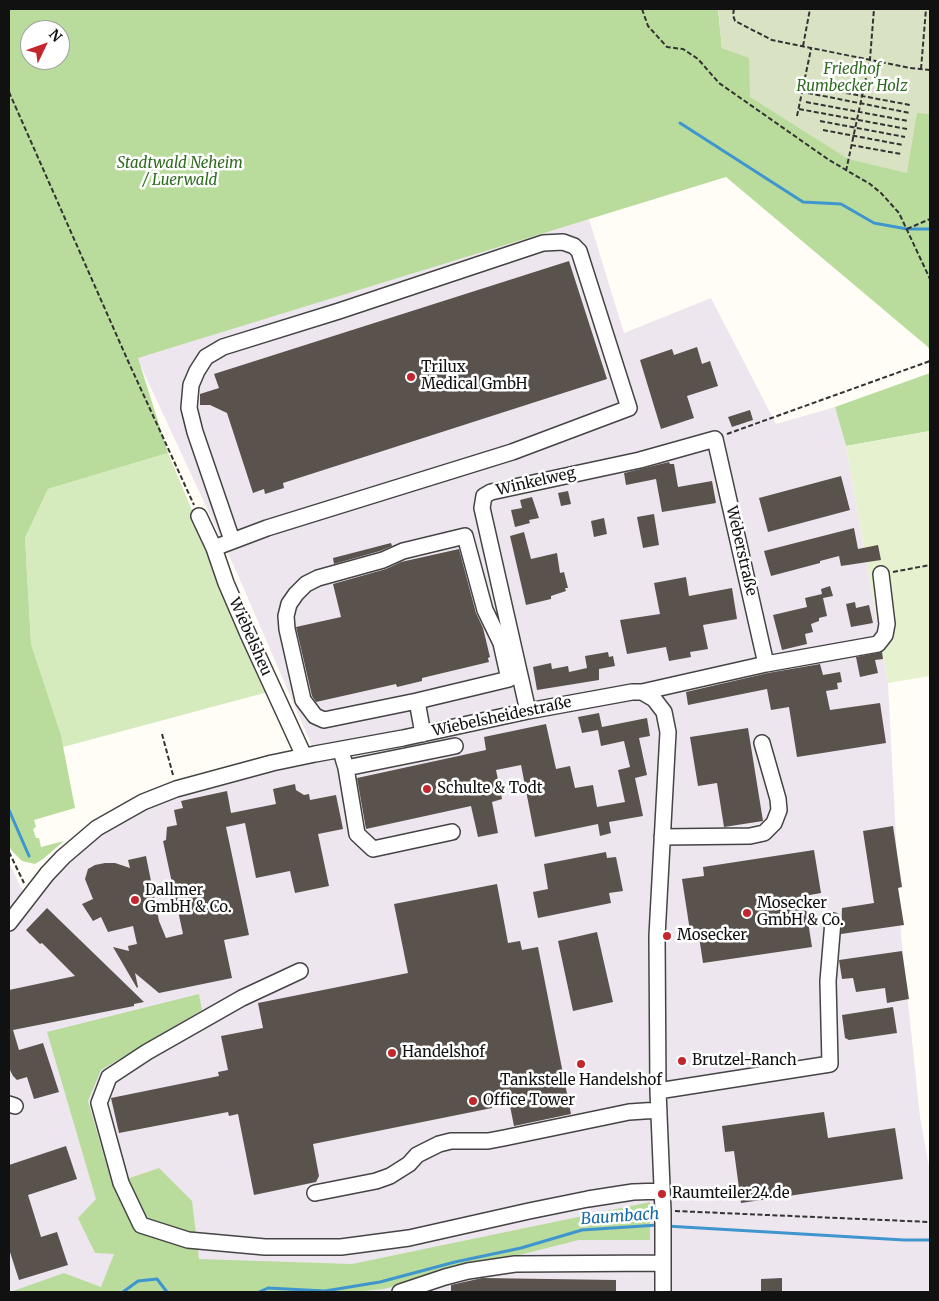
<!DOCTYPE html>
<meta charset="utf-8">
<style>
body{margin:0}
#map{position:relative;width:939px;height:1301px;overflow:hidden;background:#fffdf5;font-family:Merriweather,serif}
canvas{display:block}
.frame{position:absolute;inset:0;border:10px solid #111;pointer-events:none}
.north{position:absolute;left:20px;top:20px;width:50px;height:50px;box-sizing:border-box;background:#fff;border:1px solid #a0a0a0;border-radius:50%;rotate:48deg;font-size:14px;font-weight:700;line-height:20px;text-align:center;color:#111}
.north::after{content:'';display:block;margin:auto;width:18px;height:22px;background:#c4262e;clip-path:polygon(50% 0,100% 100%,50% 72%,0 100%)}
</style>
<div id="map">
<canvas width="939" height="1301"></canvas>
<div class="frame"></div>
<div class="north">N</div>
</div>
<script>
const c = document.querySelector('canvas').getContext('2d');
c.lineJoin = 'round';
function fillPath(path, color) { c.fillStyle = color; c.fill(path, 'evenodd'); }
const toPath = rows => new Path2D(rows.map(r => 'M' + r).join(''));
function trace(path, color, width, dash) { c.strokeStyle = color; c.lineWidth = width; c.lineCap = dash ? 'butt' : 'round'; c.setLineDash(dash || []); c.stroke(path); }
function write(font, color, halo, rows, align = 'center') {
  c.font = font + ' Merriweather,serif'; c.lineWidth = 5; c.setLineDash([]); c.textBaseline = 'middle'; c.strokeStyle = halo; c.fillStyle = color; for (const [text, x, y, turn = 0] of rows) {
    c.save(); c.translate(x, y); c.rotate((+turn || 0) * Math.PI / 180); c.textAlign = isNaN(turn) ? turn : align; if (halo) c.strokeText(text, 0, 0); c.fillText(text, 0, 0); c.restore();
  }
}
fillPath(toPath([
 [589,219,624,333,711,298,776,424,835,407,846,446,888,683,901,934,920,1117,930,1172,930,1292,9,1292,9,862,21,888,31,903,49,878,84,845,143,808,176,794,314,760,312,746,237,573,137,358]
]), '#eee6ef');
fillPath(toPath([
 [168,453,268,692,63,747,31,644,25,538,48,489]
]), '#d5ebbd');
fillPath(toPath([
 [9,9,718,9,722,48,917,112,930,114,930,351,928,347,726,177,138,358,168,453,48,489,25,538,31,644,61,736,75,808,34,820,36,827,33,829,36,838,39,838,41,847,64,841,43,859,35,864,22,861,11,850,9,845],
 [30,30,60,30,60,60,30,60],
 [930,373,930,431,846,446,835,407],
 [199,994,202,1010,101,1070,88,1101,112,1184,159,1168,192,1201,199,1259,352,1264,650,1202,650,1240,579,1240,384,1289,354,1292,10,1292,64,1273,101,1287,114,1254,95,1253,78,1218,96,1199,47,1032]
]), '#b9dc9c');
fillPath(toPath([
 [718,9,930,9,930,114,917,113,907,173,848,159,750,97,749,58,722,48]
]), '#d9e3c4');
fillPath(toPath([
 [930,431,930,676,888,683,846,446]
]), '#e6f2cf');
trace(toPath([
 [680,123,803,202,841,204,874,223,907,229,930,229],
 [9,810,29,856],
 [666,1226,904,1240,930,1240],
 [123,1292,138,1281,157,1279,167,1292],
 [259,1292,268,1288,325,1291,380,1282,455,1262,521,1248,582,1230,658,1225]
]), '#3f96cf', 3);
fillPath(toPath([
 [569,261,607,379,283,483,284,488,265,494,264,489,253,493,227,413,210,405,200,405,200,394,219,388,214,374],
 [697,347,702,364,710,361,718,386,687,396,694,418,661,429,640,360,672,349,674,355],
 [750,410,753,420,732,427,728,417],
 [669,462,670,464,674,464,678,487,712,481,716,503,662,512,656,479,626,485,624,473],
 [841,476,850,510,768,532,759,498],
 [568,491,571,504,561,506,558,493],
 [532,497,539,518,529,520,530,523,515,527,511,510,522,508,520,500],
 [654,514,659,545,643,548,637,517],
 [604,518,607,534,594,537,591,521],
 [854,528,858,549,878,545,881,560,841,566,839,556,820,561,820,563,771,576,764,551],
 [524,532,531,559,557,553,560,573,564,572,568,588,565,588,566,591,551,596,551,599,526,605,510,536],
 [391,543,392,546,380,551,334,564,333,558],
 [459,549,476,613,483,628,490,657,488,658,489,662,422,678,422,681,397,687,396,684,316,702,312,696,296,627,341,617,333,584,386,569,401,562],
 [686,577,689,596,732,588,737,619,703,625,708,649,690,652,691,657,669,661,666,647,627,654,620,620,660,614,654,583],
 [830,586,833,596,823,598,827,616,819,618,819,621,811,624,813,632,805,634,807,644,782,650,773,615,807,607,805,598,822,594,821,589],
 [855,602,856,608,869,605,873,623,851,627,846,604],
 [608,652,609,657,613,656,615,666,599,669,599,680,537,690,533,667,551,663,552,669,568,666,569,672,587,668,585,656],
 [882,652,883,659,875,660,878,673,860,677,856,657],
 [820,664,823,675,840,672,842,682,837,683,838,689,826,691,830,710,880,703,886,743,797,757,789,707,771,710,767,689,688,705,686,692,768,673],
 [599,713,602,727,647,718,650,736,639,738,647,775,635,778,643,816,609,822,611,833,600,836,598,824,535,837,521,765,496,770,502,799,492,802,498,833,478,837,471,806,366,829,357,778,486,750,484,737,546,724,556,769,570,766,575,788,593,785,597,807,625,802,618,770,630,767,624,741,601,746,598,730,582,733,578,717],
 [748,728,763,821,724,827,717,783,698,786,690,737],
 [295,784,296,790,304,795,309,794,310,800,336,795,343,829,318,834,329,886,295,893,290,871,256,878,245,823,226,827,249,935,224,940,232,978,159,993,135,973,138,987,137,988,113,947,129,951,128,946,137,944,133,926,108,932,101,917,93,921,82,904,93,899,85,879,88,869,95,865,105,863,115,863,130,868,128,860,146,856,159,921,166,938,183,934,163,841,166,840,167,827,177,825,174,810,183,808,181,801,227,791,231,813,276,804,273,789],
 [893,826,902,887,898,888,904,925,841,934,842,908,874,903,863,831],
 [814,850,821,893,804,896,812,947,703,963,698,930,690,931,682,879,704,876,703,867],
 [606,852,607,858,616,857,623,891,609,893,611,903,538,918,533,892,548,889,544,864],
 [497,884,508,943,520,941,522,950,538,947,571,1114,514,1126,507,1091,489,1095,492,1108,313,1144,319,1176,316,1182,254,1195,238,1114,229,1116,228,1112,119,1133,111,1098,219,1076,218,1072,228,1070,221,1036,263,1028,258,1003,408,973,394,904],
 [47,908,144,1002,134,1004,134,1006,13,1030,19,1050,43,1043,59,1092,34,1099,27,1077,17,1080,13,1076,10,1070,9,1070,9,990,75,976,42,943,40,944,26,930],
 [597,932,613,1002,573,1011,558,941],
 [902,951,909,999,887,1003,885,988,856,992,853,978,842,979,839,960],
 [893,1007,897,1033,849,1040,845,1038,842,1015],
 [824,1112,828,1138,895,1128,903,1179,741,1203,734,1151,725,1152,722,1126],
 [66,1146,77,1179,28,1195,41,1237,57,1232,68,1265,19,1280,9,1249,9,1165],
 [482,1278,616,1280,616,1292,451,1292,451,1285],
 [782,1278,782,1292,761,1292,761,1279]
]), '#5a524d');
const minor = toPath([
 [199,516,214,548,226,583,248,634,304,756],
 [214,548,267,528,512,452,629,408,579,251,574,246,563,242,543,243,339,311,223,347,206,357,197,371,191,385,189,408,195,432,232,540],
 [642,692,766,664,878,644,885,635,887,624,881,574],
 [417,701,324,720,315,716,303,700,287,629,286,616,289,604,296,594,306,584,318,578,383,560,403,551,465,536,485,610,501,643,509,679,417,701,423,734],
 [528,711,482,508,484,496,491,492,640,460,715,439,766,664],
 [343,758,346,768,455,746],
 [346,768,357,834,373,849,452,832],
 [662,837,750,836,764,833,774,823,779,810,778,799,762,743],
 [9,923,47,874,63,857,97,828,143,802,176,789,272,763,315,754,403,738,528,711,632,692,642,692,654,699,664,712,668,732,657,936,658,1091,663,1211,663,1292],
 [300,971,242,998,147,1052,109,1077,99,1103,121,1183,141,1225,188,1240,265,1247,341,1247,409,1238,529,1211,588,1199,633,1192,662,1191],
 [658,1091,830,1064,828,981,833,921],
 [9,1104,15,1106],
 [315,1193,376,1181,390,1176,409,1164,417,1155,439,1144,451,1141,488,1141,504,1138,629,1112,659,1110],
 [400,1292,445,1277,468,1271,515,1264,663,1263]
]);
trace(minor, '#444', 18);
trace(toPath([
 [642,9,648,26,667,47,683,49,698,59,719,83,829,160,870,184,881,193,899,213,930,279],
 [734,9,733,15,735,21,772,40,910,68,930,70],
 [803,46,810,9],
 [921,69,926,9],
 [809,86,910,105],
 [9,92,128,361,194,505],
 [808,93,910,113],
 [806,102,908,121],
 [799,109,907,129],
 [797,116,811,49],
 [820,121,905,137],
 [823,130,903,145],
 [851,145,901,154],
 [846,171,870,59,874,9],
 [907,229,930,219],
 [727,434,930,361],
 [893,572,930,565],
 [162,734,173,775],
 [9,852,24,883],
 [675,1211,930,1222]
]), '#333', 2, [5, 2.5]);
trace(minor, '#fff', 15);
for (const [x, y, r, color] of [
 [411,377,5,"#c4262e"],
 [427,789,5,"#c4262e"],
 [135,900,5,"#c4262e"],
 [747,913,5,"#c4262e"],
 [667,936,5,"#c4262e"],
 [392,1053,5,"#c4262e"],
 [682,1061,5,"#c4262e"],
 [581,1064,5,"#c4262e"],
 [473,1101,5,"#c4262e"],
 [662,1194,5,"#c4262e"]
]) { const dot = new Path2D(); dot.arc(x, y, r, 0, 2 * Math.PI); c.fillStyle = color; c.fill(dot); trace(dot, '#fff', 2); }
write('italic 15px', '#2f6b1f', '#fff', [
 ["Friedhof",852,70],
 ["Rumbecker Holz",852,87],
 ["Stadtwald Neheim",180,164],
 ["/ Luerwald",180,181]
]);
write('15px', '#111', '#fff', [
 ["Trilux",421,368],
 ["Medical GmbH",421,385],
 ["Schulte & Todt",437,789],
 ["Dallmer",145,891],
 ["GmbH & Co.",145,908],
 ["Mosecker",757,904],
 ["GmbH & Co.",757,921],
 ["Mosecker",677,936],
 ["Handelshof",402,1053],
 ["Brutzel-Ranch",692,1061],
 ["Tankstelle Handelshof",581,1081,"center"],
 ["Office Tower",483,1101],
 ["Raumteiler24.de",672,1194]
], 'left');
write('15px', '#111', '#fff', [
 ["Winkelweg",536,482,-13],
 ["Weberstraße",741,551,77],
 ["Wiebelsheu",250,637,66],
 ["Wiebelsheidestraße",502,717,-12]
]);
write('italic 16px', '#1768a6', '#fff', [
 ["Baumbach",620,1217,-4]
]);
</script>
